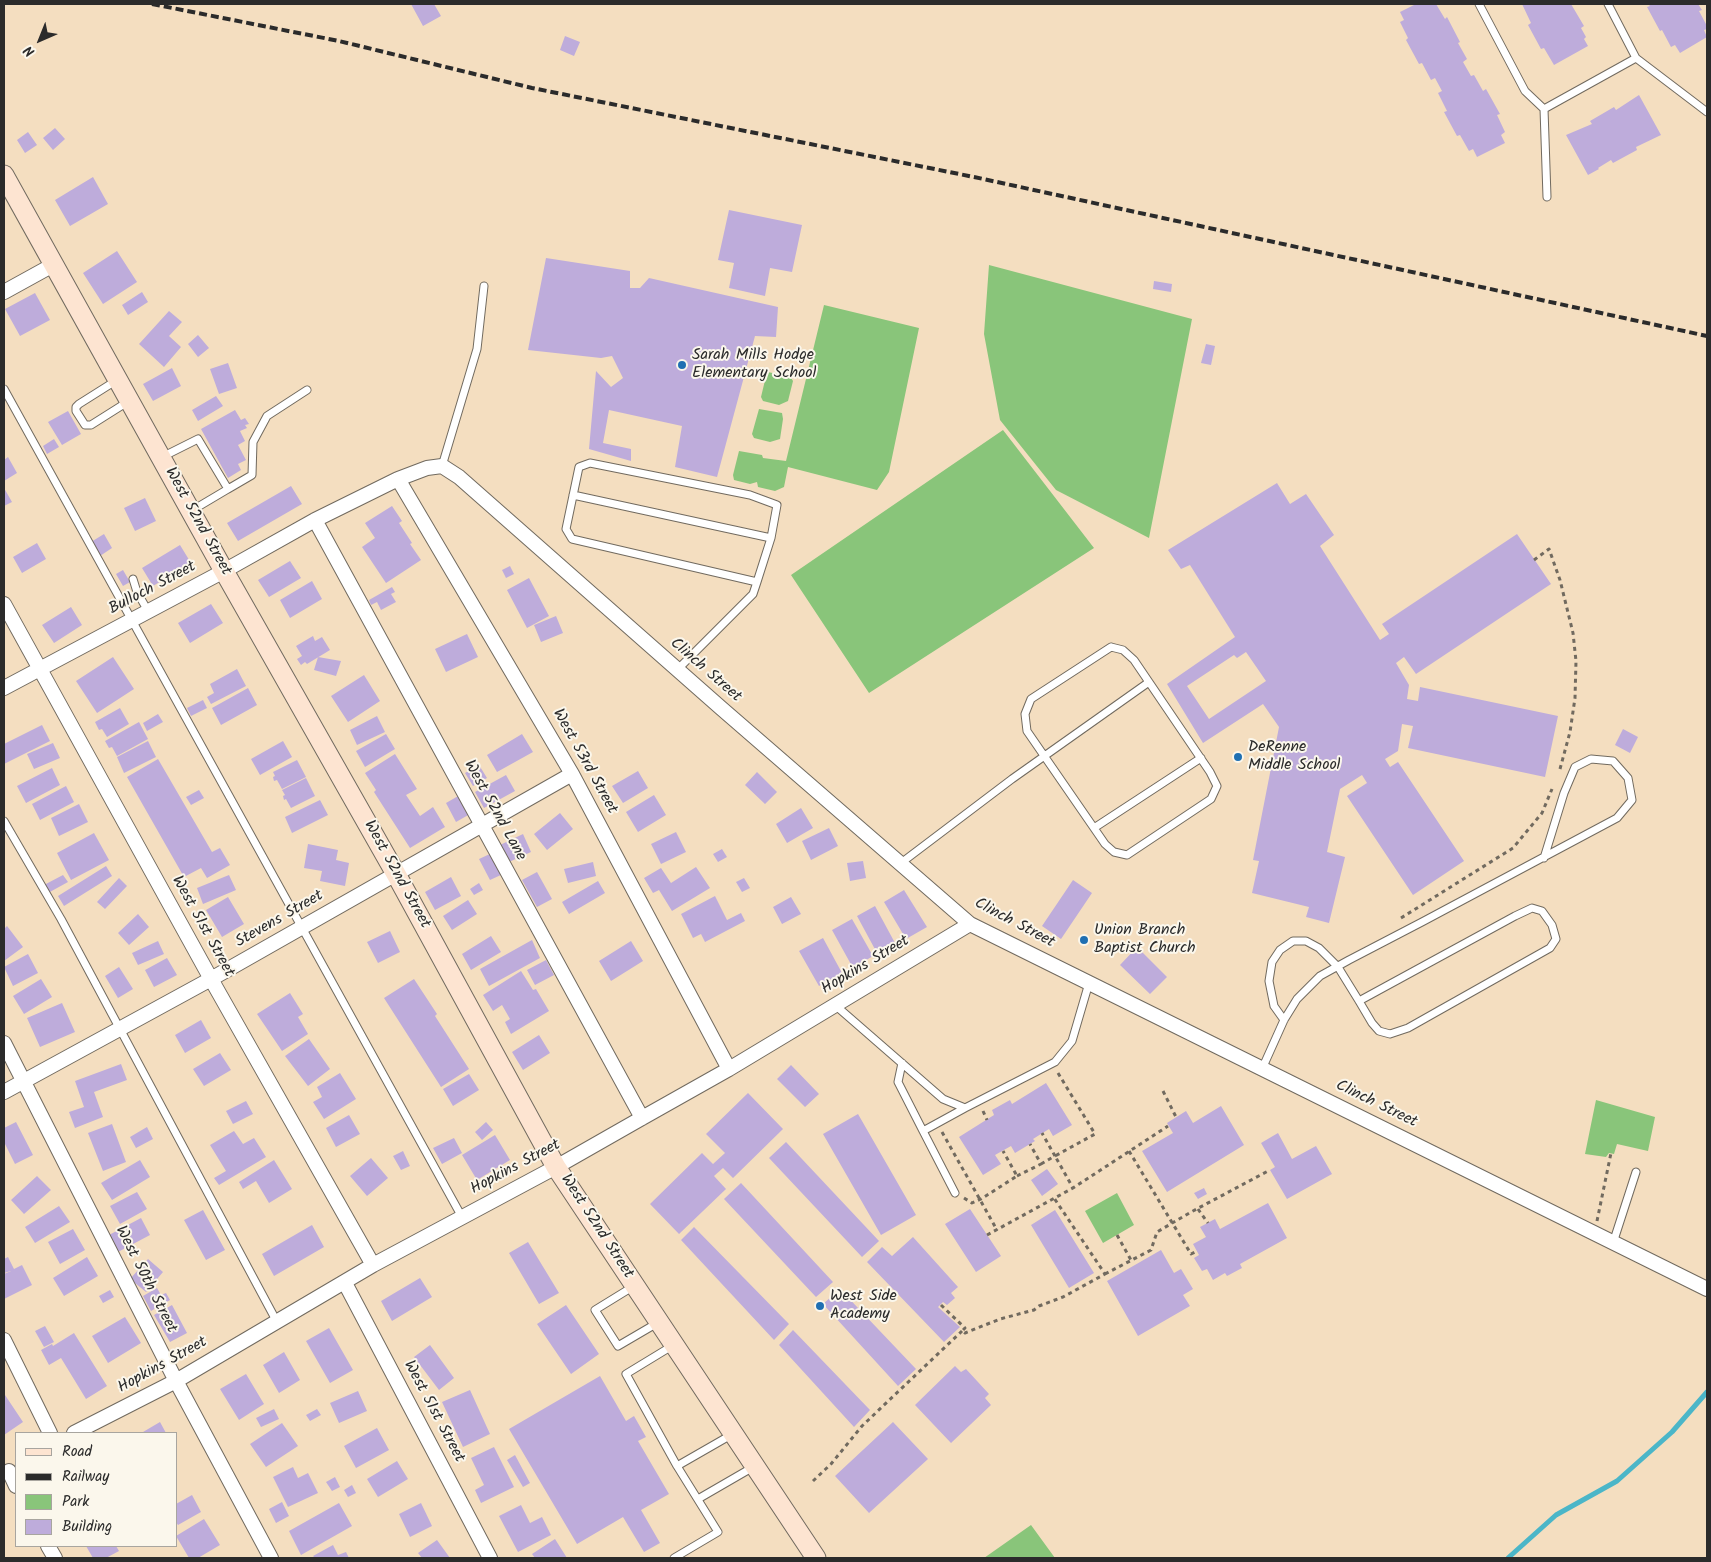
<!DOCTYPE html>
<style>
body{margin:0}
#map{position:relative;width:1711px;height:1562px;overflow:hidden;background:#f4dec0;font-family:Kalam,sans-serif}
canvas{display:block}
.frame{position:absolute;inset:0;border:5px solid #2b2b2b;pointer-events:none}
.legend{position:absolute;left:15px;top:1432px;width:162px;height:115px;box-sizing:border-box;background:#fbf7ec;border:1px solid #a8a59f;margin:0;padding:6px 9px;list-style:none;font-size:15px;color:#2b2b2b}
.legend li{display:flex;align-items:center;gap:10px;height:25px}
.legend b{width:25px;border:1px solid #a8a59f}
.north{position:absolute;left:15px;top:15px;width:50px;height:50px;-webkit-text-stroke:4px #fbf7ec;paint-order:stroke;rotate:224deg;font-size:14px;font-weight:700;line-height:20px;text-align:center;color:#2b2b2b}
.north::after{content:'';display:block;margin:auto;width:18px;height:22px;background:#2b2b2b;clip-path:polygon(50% 0,100% 100%,50% 72%,0 100%)}
</style>
<div id="map">
<canvas width="1711" height="1562"></canvas>
<div class="frame"></div>
<ul class="legend">
<li><b style="height:6px;background:#fde4d1"></b>Road</li>
<li><b style="height:6px;background:#2b2b2b"></b>Railway</li>
<li><b style="height:14px;background:#89c57a"></b>Park</li>
<li><b style="height:14px;background:#beacdb"></b>Building</li>
</ul>
<div class="north">N</div>
</div>
<script>
const c = document.querySelector('canvas').getContext('2d');
c.lineJoin = 'round';
function fillPath(path, color) { c.fillStyle = color; c.fill(path, 'evenodd'); }
const toPath = rows => new Path2D(rows.map(r => 'M' + r).join(''));
function trace(path, color, width, dash) { c.strokeStyle = color; c.lineWidth = width; c.lineCap = dash ? 'butt' : 'round'; c.setLineDash(dash || []); c.stroke(path); }
function write(font, color, halo, rows, align = 'center') {
  c.font = font + ' Kalam,sans-serif'; c.lineWidth = 4; c.setLineDash([]); c.textBaseline = 'middle'; c.strokeStyle = halo; c.fillStyle = color; for (const [text, x, y, turn = 0] of rows) {
    c.save(); c.translate(x, y); c.rotate((+turn || 0) * Math.PI / 180); c.textAlign = isNaN(turn) ? turn : align; if (halo) c.strokeText(text, 0, 0); c.fillText(text, 0, 0); c.restore();
  }
}
fillPath(toPath([
 [989,265,1192,319,1149,538,1056,490,1000,420,984,334],
 [824,305,919,328,889,472,877,490,788,467,784,487,775,491,758,487,757,482,750,484,734,480,733,475,739,451,762,455,763,458,786,461],
 [767,372,790,376,793,381,788,401,779,405,763,401,761,397],
 [759,409,782,413,783,419,780,439,770,442,754,438,752,434],
 [1003,430,1094,548,869,693,791,575],
 [1596,1100,1655,1117,1648,1151,1617,1144,1614,1154,1609,1153,1606,1157,1585,1154],
 [1117,1193,1134,1225,1103,1243,1085,1211],
 [1031,1525,1055,1558,984,1558]
]), '#89c57a');
trace(toPath([
 [1508,1558,1556,1515,1617,1481,1672,1432,1707,1392]
]), '#4bb6c8', 5);
fillPath(toPath([
 [411,4,434,4,441,16,423,26],
 [1416,4,1436,4,1445,19,1447,17,1460,42,1458,43,1467,59,1463,62,1471,76,1474,75,1483,91,1486,89,1500,114,1497,115,1505,132,1501,135,1505,143,1477,157,1473,149,1469,151,1460,135,1457,136,1444,112,1447,111,1438,93,1442,91,1435,78,1431,80,1422,63,1419,64,1406,40,1408,38,1400,22,1404,20,1400,12],
 [1522,4,1571,4,1584,26,1581,28,1586,37,1584,39,1588,46,1554,65,1544,48,1541,49,1528,25,1531,23],
 [1648,4,1698,4,1702,10,1699,11,1707,26,1707,29,1704,30,1707,37,1680,53,1675,45,1671,47,1662,30,1660,31,1647,7,1650,6],
 [565,36,580,42,574,56,560,50],
 [1639,95,1661,135,1636,147,1637,150,1613,163,1611,160,1598,168,1599,169,1588,175,1566,135,1592,124,1590,121,1614,107,1616,110],
 [55,128,65,139,53,150,43,138],
 [28,132,37,145,25,153,17,140],
 [93,177,108,204,70,226,55,200],
 [729,210,802,225,792,272,770,268,765,296,729,288,734,263,718,260],
 [117,251,137,282,103,304,83,273],
 [546,258,630,271,630,288,640,288,649,278,778,307,776,337,755,336,717,477,675,467,682,426,609,410,603,443,631,449,631,461,589,449,596,371,611,387,623,378,612,356,601,358,528,350],
 [1154,281,1172,284,1171,292,1153,289],
 [142,292,148,302,128,315,122,305],
 [35,293,50,320,20,336,5,309],
 [169,311,182,322,169,336,181,347,164,367,139,344],
 [198,335,209,348,198,357,188,344],
 [1206,344,1215,346,1211,365,1201,363],
 [228,363,237,388,219,394,210,369],
 [172,368,181,386,153,401,143,384],
 [216,396,223,406,198,421,192,410],
 [235,410,241,420,245,418,249,424,245,425,247,428,240,431,245,441,238,445,246,460,238,464,241,470,228,478,201,429],
 [68,411,81,434,62,445,48,422],
 [54,439,59,447,47,454,43,446],
 [8,457,17,473,4,481,4,460],
 [1277,483,1290,504,1306,494,1334,535,1320,546,1380,640,1389,634,1382,624,1517,534,1551,584,1416,674,1404,657,1396,663,1409,685,1407,699,1418,701,1420,687,1558,716,1545,777,1408,748,1413,726,1402,724,1398,751,1385,759,1390,767,1398,762,1464,861,1413,895,1347,796,1367,783,1362,775,1340,789,1327,852,1345,857,1329,923,1306,917,1309,907,1252,893,1259,861,1253,860,1279,727,1263,704,1203,743,1167,684,1235,637,1190,565,1181,569,1168,550],
 [1246,652,1266,681,1209,719,1187,686,1234,655,1237,658],
 [291,486,302,504,238,541,227,523],
 [4,488,12,502,4,506],
 [145,498,156,521,135,531,124,508],
 [392,506,402,521,399,523,412,543,410,544,421,560,386,583,362,547,375,538,365,523],
 [104,534,112,548,100,556,91,542],
 [37,543,46,559,22,573,13,557],
 [180,545,191,563,153,586,142,568],
 [290,561,301,578,269,597,258,580],
 [510,566,514,574,506,578,502,570],
 [123,570,130,582,123,586,116,574],
 [529,578,549,616,527,628,507,590],
 [312,581,322,599,290,618,280,600],
 [392,587,395,592,391,594,396,602,381,610,377,602,371,605,369,600],
 [211,604,223,623,190,643,178,623],
 [71,607,82,625,54,643,42,625],
 [556,616,563,633,541,642,534,625],
 [467,634,478,657,446,672,435,649],
 [313,636,315,641,322,637,330,650,307,664,305,662,301,665,297,659,302,656,296,646],
 [113,657,134,689,97,713,76,681],
 [318,657,341,661,336,676,314,670],
 [237,669,246,686,211,704,207,697,214,693,210,684],
 [364,675,380,701,348,722,331,696],
 [248,688,257,705,221,725,212,708],
 [203,700,207,708,191,716,187,708],
 [120,708,129,724,107,737,102,729,99,730,95,722],
 [158,714,163,722,147,731,143,723],
 [377,716,385,732,357,745,350,730],
 [139,722,148,739,117,756,112,747,109,748,105,741],
 [42,725,50,741,4,764,4,744],
 [1623,729,1638,737,1630,753,1615,745],
 [386,734,395,749,365,767,356,751],
 [522,734,533,752,497,772,487,755],
 [148,741,156,757,124,773,117,757],
 [283,741,292,757,260,775,251,759],
 [53,743,60,758,34,769,27,754],
 [395,754,417,789,406,795,420,816,433,807,445,827,410,848,374,792,376,790,365,773],
 [158,759,212,852,220,848,230,865,207,878,201,868,184,877,127,777],
 [297,760,306,777,282,789,277,780,274,781,273,777,275,776,273,772],
 [479,765,487,778,473,786,465,773],
 [52,768,60,785,26,803,17,786],
 [638,771,648,788,623,803,612,786],
 [757,772,777,792,765,804,745,785],
 [506,775,515,791,484,808,475,792],
 [306,778,315,796,291,808,286,799,284,800,283,796,285,795,282,790],
 [66,786,74,802,40,820,32,804],
 [199,790,204,798,191,805,186,797],
 [460,795,470,814,456,822,446,803],
 [654,795,666,815,638,832,626,812],
 [320,800,328,815,292,833,285,817],
 [79,804,88,822,59,836,51,818],
 [801,808,813,828,787,843,776,824],
 [560,813,573,829,547,850,534,834],
 [829,828,838,846,811,860,802,841],
 [676,832,686,852,661,864,651,844],
 [94,833,109,860,71,880,57,853],
 [523,834,531,852,509,862,500,845],
 [308,844,338,850,336,860,349,863,345,886,320,881,322,871,304,868],
 [722,849,727,857,718,862,713,854],
 [492,853,503,874,490,880,479,859],
 [863,861,866,878,850,881,847,863],
 [593,862,596,876,568,883,564,869],
 [106,866,112,876,64,906,58,896],
 [696,867,710,888,672,911,659,890,653,893,644,878,661,868,671,883],
 [537,872,552,899,537,907,522,880],
 [63,875,68,882,48,893,44,885],
 [229,875,236,890,203,904,197,888],
 [451,877,461,896,435,910,425,892],
 [119,878,127,886,105,909,97,902],
 [744,878,750,888,742,892,736,882],
 [1073,880,1092,893,1061,939,1042,926],
 [598,881,605,893,569,914,562,902],
 [479,883,483,890,474,895,470,889],
 [904,890,927,927,906,939,884,902],
 [715,896,727,920,741,913,745,921,705,942,701,934,693,938,681,914],
 [228,897,244,924,222,937,206,910],
 [791,897,801,914,782,924,773,907],
 [468,900,477,914,452,930,443,916],
 [875,906,895,943,877,953,857,916],
 [138,914,149,927,129,945,118,933],
 [852,919,873,956,853,968,832,930],
 [7,926,23,947,4,961,4,929],
 [390,931,400,952,378,963,367,942],
 [491,936,501,952,471,970,462,954],
 [823,938,842,973,819,986,799,951],
 [532,940,540,958,489,986,480,969],
 [158,941,164,954,138,965,132,953],
 [631,941,643,961,611,981,599,961],
 [1137,947,1167,977,1150,994,1120,965],
 [28,954,38,973,13,986,4,967],
 [167,958,177,975,154,987,145,970],
 [546,960,554,975,535,985,527,970],
 [119,967,133,989,118,998,105,976],
 [521,971,533,990,536,989,549,1011,511,1034,505,1022,510,1019,502,1005,493,1011,483,995],
 [41,979,52,997,24,1014,13,996],
 [414,979,437,1014,435,1016,469,1069,441,1087,384,998],
 [290,993,303,1014,298,1017,308,1034,282,1051,257,1014],
 [62,1003,75,1032,40,1047,27,1018],
 [201,1020,211,1038,185,1053,175,1035],
 [539,1035,550,1053,523,1070,512,1052],
 [309,1039,330,1069,308,1086,285,1056],
 [220,1053,231,1070,204,1086,193,1069],
 [121,1064,127,1080,94,1092,103,1117,75,1128,69,1112,84,1107,75,1081],
 [791,1065,819,1094,805,1107,777,1079],
 [340,1073,356,1099,324,1119,313,1102,322,1097,317,1087],
 [469,1074,479,1090,453,1106,443,1089],
 [1046,1083,1072,1125,1053,1136,1049,1129,1033,1139,1035,1141,1015,1153,1011,1146,995,1155,1001,1164,983,1175,959,1137,994,1115,992,1110,1010,1100,1012,1104],
 [748,1093,783,1129,733,1178,723,1168,714,1176,726,1189,679,1234,650,1204,702,1153,713,1164,725,1153,706,1134],
 [246,1101,253,1114,233,1124,226,1111],
 [1221,1106,1244,1145,1167,1192,1142,1151,1173,1133,1167,1123,1186,1111,1193,1123],
 [858,1114,916,1215,881,1235,823,1134],
 [349,1115,360,1134,336,1147,326,1128],
 [16,1122,33,1155,15,1164,4,1142,4,1128],
 [486,1122,493,1130,482,1140,475,1132],
 [112,1124,126,1162,103,1171,88,1133],
 [147,1127,153,1139,136,1148,130,1137],
 [234,1131,243,1144,254,1138,266,1157,219,1185,214,1178,226,1171,210,1145],
 [1278,1133,1292,1159,1316,1146,1332,1174,1287,1199,1270,1170,1275,1167,1261,1143],
 [495,1135,510,1160,477,1180,462,1155],
 [454,1138,462,1153,442,1164,433,1148],
 [786,1142,879,1241,862,1257,769,1158],
 [403,1151,410,1166,401,1170,393,1156],
 [371,1158,388,1178,367,1196,350,1176],
 [140,1160,150,1177,112,1200,101,1183],
 [274,1160,292,1189,269,1203,256,1181,243,1189,239,1182],
 [1047,1169,1058,1184,1042,1196,1031,1180],
 [37,1176,51,1190,24,1214,11,1200],
 [741,1183,833,1282,816,1297,724,1199],
 [1204,1188,1207,1194,1198,1199,1194,1193],
 [137,1192,147,1209,120,1224,110,1206],
 [1268,1203,1287,1238,1240,1264,1242,1268,1227,1276,1225,1273,1213,1280,1207,1269,1202,1271,1194,1258,1199,1255,1193,1244,1206,1237,1200,1227,1215,1219,1220,1229],
 [59,1206,70,1222,35,1243,25,1227],
 [970,1209,1001,1256,976,1272,945,1224],
 [203,1210,225,1250,206,1260,184,1220],
 [1055,1210,1094,1273,1069,1288,1031,1225],
 [141,1218,150,1235,118,1252,109,1235],
 [312,1225,324,1247,274,1276,262,1254],
 [694,1227,789,1324,774,1340,681,1240],
 [73,1229,85,1250,60,1264,48,1242],
 [913,1237,958,1287,951,1293,955,1298,947,1305,943,1302,938,1307,960,1327,944,1342,867,1262,882,1247,892,1256],
 [528,1242,559,1293,539,1304,509,1253],
 [1161,1250,1174,1273,1181,1269,1193,1289,1183,1295,1190,1306,1138,1336,1107,1281],
 [8,1257,14,1269,22,1265,32,1285,4,1299,4,1274,11,1271,4,1273,4,1259],
 [87,1257,98,1276,64,1296,53,1278],
 [148,1259,163,1272,146,1292,130,1279],
 [420,1278,432,1297,392,1321,381,1301],
 [157,1288,161,1295,166,1293,170,1300,151,1311,143,1296],
 [840,1289,916,1369,898,1386,823,1304],
 [110,1290,114,1297,103,1303,99,1296],
 [172,1305,187,1333,170,1342,154,1315],
 [566,1305,599,1354,571,1374,537,1324],
 [125,1317,141,1343,108,1363,92,1336],
 [45,1326,54,1342,44,1347,35,1331],
 [329,1328,353,1370,330,1383,306,1341],
 [793,1330,870,1410,854,1427,779,1345],
 [74,1333,107,1386,86,1399,61,1358,49,1365,41,1350,52,1344,53,1346],
 [430,1345,454,1378,439,1390,414,1357],
 [284,1352,300,1380,279,1393,263,1365],
 [955,1366,961,1372,966,1369,989,1394,985,1398,991,1405,951,1443,915,1405],
 [246,1374,264,1404,239,1420,220,1389],
 [600,1376,626,1421,634,1416,646,1437,638,1441,669,1494,641,1510,660,1543,644,1552,623,1517,577,1544,509,1429],
 [470,1390,490,1434,463,1447,442,1402],
 [358,1391,367,1411,339,1423,330,1403],
 [5,1395,23,1422,4,1435,4,1396],
 [274,1409,279,1419,261,1427,256,1418],
 [317,1409,321,1415,310,1421,306,1415],
 [160,1422,166,1433,143,1433,143,1432],
 [893,1422,928,1459,869,1513,835,1476],
 [282,1423,298,1446,266,1467,250,1444],
 [377,1428,389,1450,356,1468,344,1446],
 [494,1447,514,1487,481,1503,475,1490,484,1485,471,1458],
 [515,1455,530,1483,523,1487,507,1460],
 [397,1461,408,1479,378,1497,367,1479],
 [293,1467,298,1478,308,1473,318,1493,288,1507,273,1477],
 [335,1477,340,1487,332,1491,326,1482],
 [352,1485,356,1493,348,1497,344,1490],
 [192,1495,201,1512,178,1525,176,1522,176,1504],
 [282,1502,289,1516,276,1523,269,1509],
 [339,1503,352,1526,301,1555,289,1531],
 [421,1503,432,1526,410,1537,399,1514],
 [521,1505,530,1523,542,1517,551,1535,518,1552,499,1516],
 [204,1519,220,1545,198,1558,189,1558,176,1536],
 [555,1539,567,1558,535,1558,532,1554],
 [437,1540,450,1558,422,1558,418,1553],
 [333,1545,338,1555,346,1552,349,1558,315,1558,313,1556],
 [86,1546,116,1546,119,1551,106,1558,93,1558]
]), '#beacdb');
const lane = toPath([
 [1479,4,1525,91,1544,109,1636,58],
 [1608,4,1636,58,1707,112],
 [1544,109,1547,197],
 [117,380,79,404,76,407,76,411,85,425,91,425,129,401],
 [4,389,462,1217],
 [162,457,198,439,228,489,191,511],
 [442,466,477,349,484,286],
 [228,489,252,475,253,442,267,416,307,390],
 [573,495,771,538],
 [133,579,137,592,148,611],
 [1111,647,1123,650,1134,660,1210,772,1217,786,1211,799,1127,855,1114,852,1105,844,1027,731,1025,714,1031,699,1111,647],
 [677,670,753,594,757,582,771,538,777,505,750,495,590,463,579,467,566,529,572,539,757,582],
 [4,821,61,919,277,1322],
 [1094,828,1201,758],
 [901,863,1012,779,1149,682],
 [835,1005,943,1099,965,1108,1055,1062,1072,1041,1089,983],
 [1284,1020,1274,1006,1269,981,1272,962,1280,950,1293,941,1306,941,1319,948,1338,967,1359,1001,1372,1023,1379,1031,1390,1034,1408,1028,1550,948,1556,939,1552,925,1542,911,1532,908,1515,916,1359,1001],
 [902,1063,898,1082,923,1131,965,1108],
 [1262,1069,1284,1020,1297,999,1320,976,1349,960,1422,922,1617,818,1632,800,1628,778,1613,761,1591,759,1575,767,1564,793,1544,858],
 [923,1131,955,1193],
 [1613,1243,1636,1172],
 [634,1286,595,1310,618,1346,659,1322],
 [672,1346,626,1374,677,1466,731,1435],
 [698,1499,755,1466],
 [674,1558,718,1532,677,1466]
]);
const street = toPath([
 [4,292,53,265],
 [398,479,572,774,729,1069],
 [315,520,642,1118],
 [4,604,211,979,373,1265],
 [4,688,224,571,315,520,398,479,427,468,442,466,459,477,721,708,970,924,1707,1289],
 [4,1043,176,1381,271,1558],
 [4,1092,211,979,572,774],
 [345,1283,490,1558],
 [4,1340,50,1433],
 [74,1433,176,1381,373,1265,556,1167,642,1118,729,1069,970,924],
 [9,1471,16,1486],
 [48,1546,55,1558]
]);
const secondary = toPath([
 [4,175,224,571,396,874,556,1167,816,1558]
]);
trace(lane, '#716a5f', 9);
trace(street, '#716a5f', 16);
trace(secondary, '#716a5f', 21);
trace(toPath([
 [1534,560,1549,549,1560,580,1573,633,1576,661,1575,698,1570,732,1560,769],
 [1401,918,1513,848,1542,813,1552,789],
 [1058,1073,1095,1134,1055,1156,1073,1188,1168,1126],
 [1163,1091,1176,1117],
 [983,1111,987,1120],
 [942,1132,997,1230],
 [1129,1151,1191,1254,1197,1251],
 [1041,1164,1055,1156,1042,1133],
 [1017,1176,1041,1164,1030,1144],
 [964,1198,972,1203,981,1199,1017,1176,1003,1151],
 [1198,1209,1208,1223],
 [1597,1221,1611,1153],
 [987,1235,1073,1188],
 [1117,1235,1131,1260],
 [1105,1274,1151,1250,1157,1232,1191,1212,1270,1170],
 [941,1305,965,1328,962,1331,965,1333,1000,1319,1034,1310,1039,1306,1063,1297,1105,1274,1054,1198],
 [813,1481,831,1464,862,1426,962,1331]
]), '#716a5f', 3, [4, 4]);
trace(lane, '#fff', 7);
trace(street, '#fff', 14);
trace(secondary, '#fde4d1', 19);
trace(toPath([
 [152,4,339,41,532,88,974,177,1707,336]
]), '#2b2b2b', 4, [8, 4]);
for (const [x, y, r, color] of [
 [682,365,5,"#1f6fb2"],
 [1238,757,5,"#1f6fb2"],
 [1084,940,5,"#1f6fb2"],
 [820,1306,5,"#1f6fb2"]
]) { const dot = new Path2D(); dot.arc(x, y, r, 0, 2 * Math.PI); c.fillStyle = color; c.fill(dot); trace(dot, '#fbf7ec', 2); }
write('16px', '#2b2b2b', '#fbf7ec', [
 ["Sarah Mills Hodge",692,356],
 ["Elementary School",692,374],
 ["DeRenne",1248,748],
 ["Middle School",1248,766],
 ["Union Branch",1094,931],
 ["Baptist Church",1094,949],
 ["West Side",830,1297],
 ["Academy",830,1315]
], 'left');
write('16px', '#2b2b2b', '#fbf7ec', [
 ["West 52nd Street",197,522,61],
 ["Bulloch Street",153,589,-28],
 ["Clinch Street",705,671,41],
 ["West 53rd Street",584,762,61],
 ["West 52nd Lane",494,811,61],
 ["West 52nd Street",396,875,61],
 ["Stevens Street",280,920,-30],
 ["Clinch Street",1014,924,28],
 ["West 51st Street",202,927,61],
 ["Hopkins Street",866,966,-31],
 ["Clinch Street",1376,1105,26],
 ["Hopkins Street",516,1168,-28],
 ["West 52nd Street",596,1227,57],
 ["West 50th Street",145,1280,63],
 ["Hopkins Street",163,1366,-29],
 ["West 51st Street",433,1412,62]
]);
</script>
